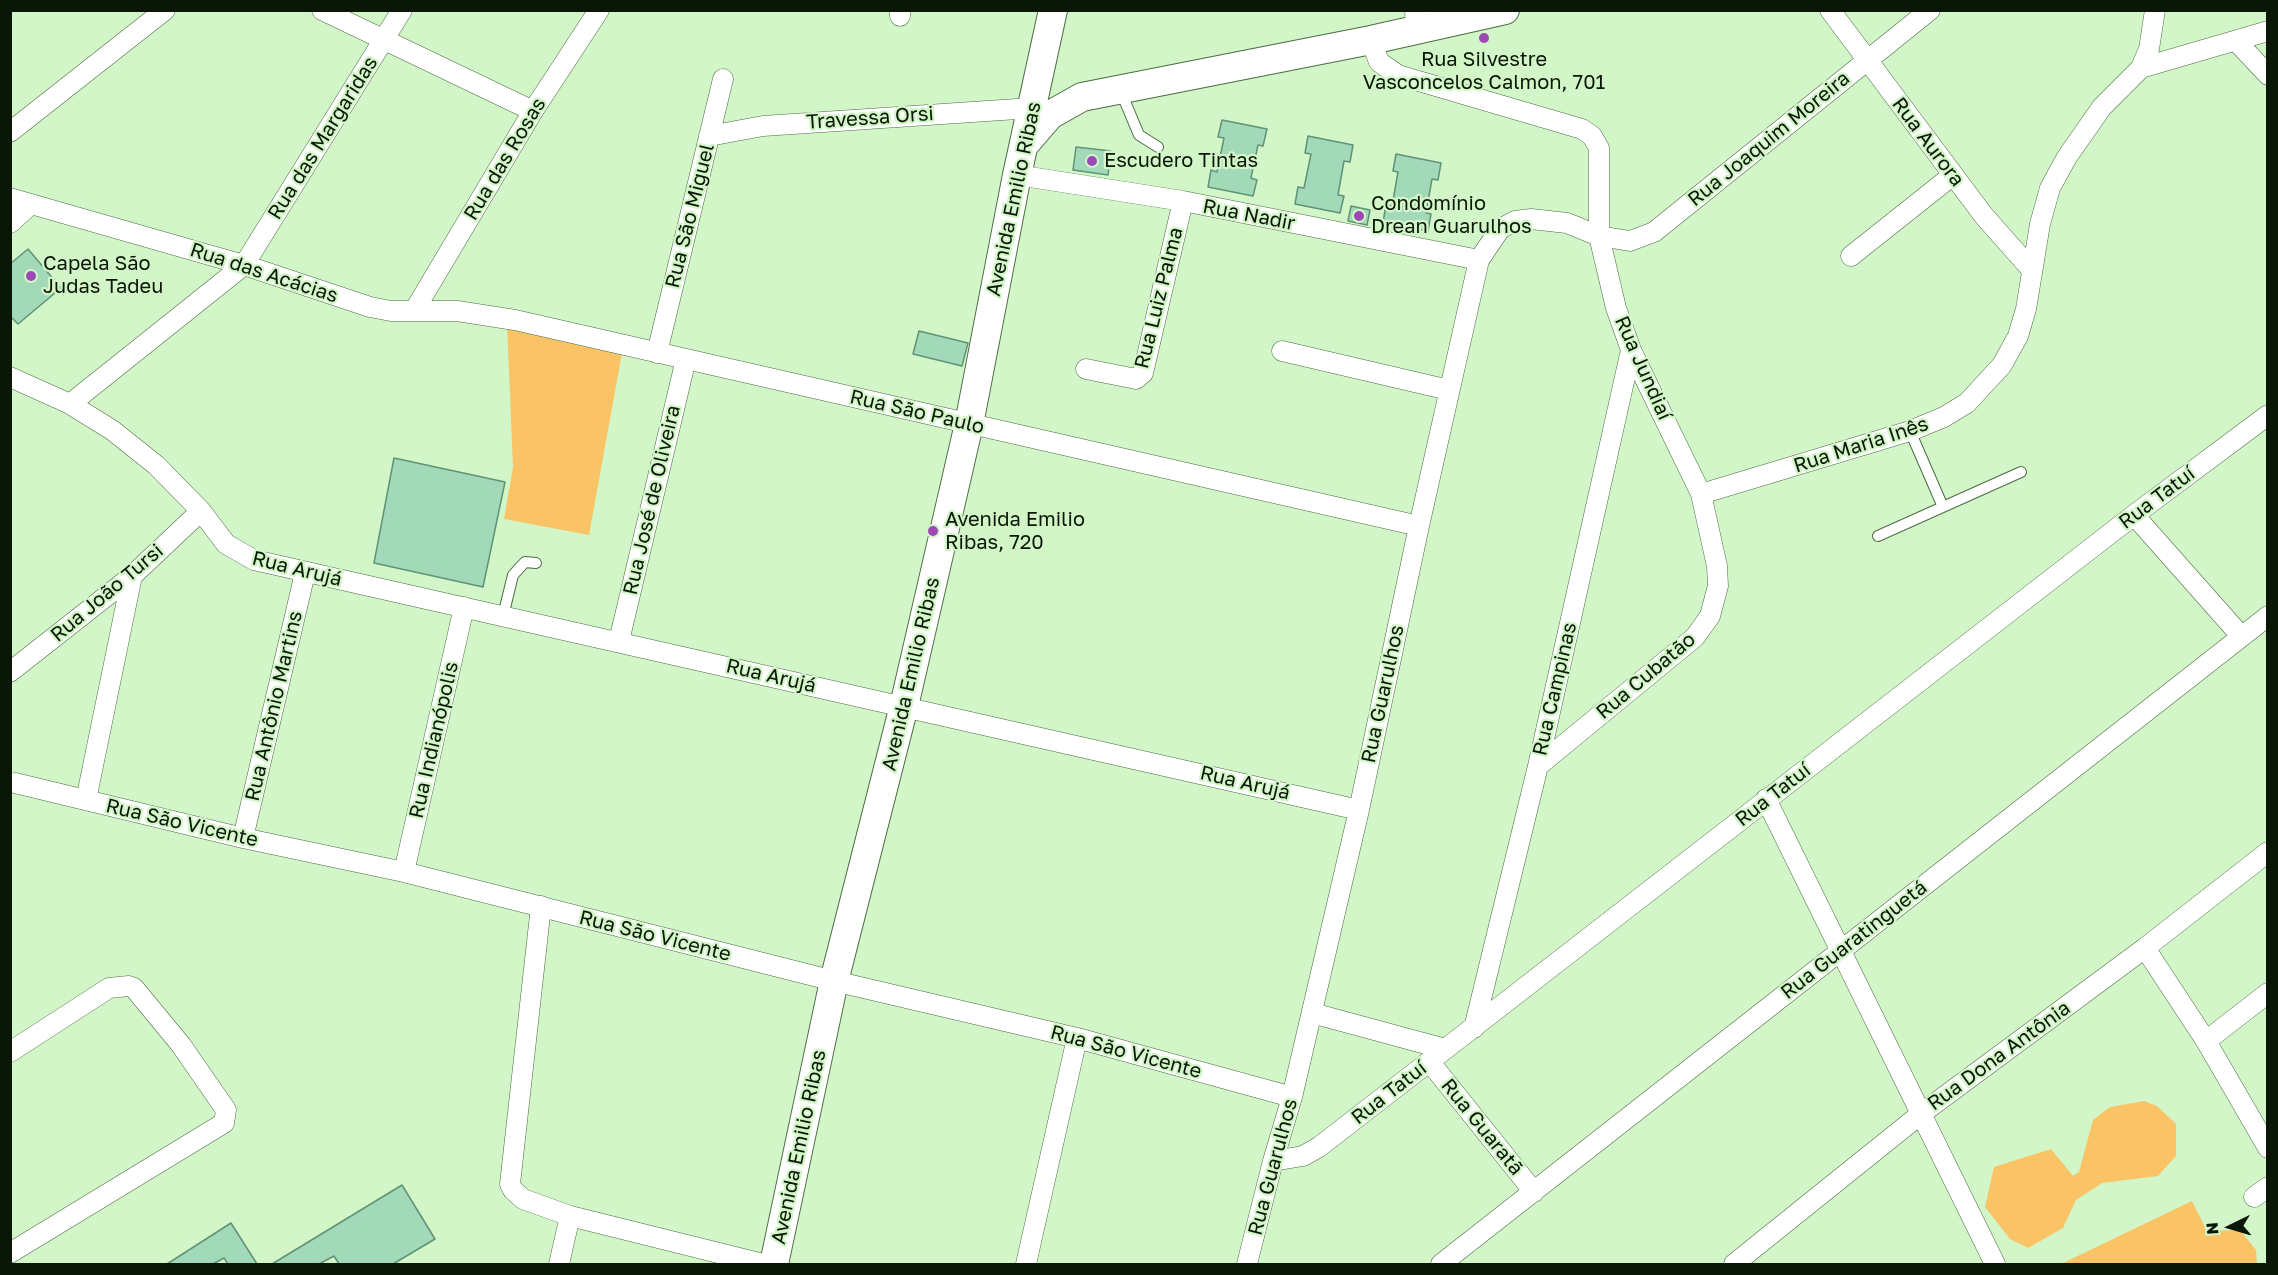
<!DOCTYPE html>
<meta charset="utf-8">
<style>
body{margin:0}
#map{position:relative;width:2278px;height:1275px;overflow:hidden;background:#d2f6c7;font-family:"Golos Text",sans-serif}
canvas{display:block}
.frame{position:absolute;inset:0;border:12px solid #0a1606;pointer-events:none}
.north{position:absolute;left:2200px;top:1197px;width:60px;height:60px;-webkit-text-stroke:4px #d2f6c7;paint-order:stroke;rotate:265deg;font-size:16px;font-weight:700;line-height:24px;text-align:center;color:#0a1606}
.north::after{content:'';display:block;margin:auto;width:21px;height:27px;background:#0a1606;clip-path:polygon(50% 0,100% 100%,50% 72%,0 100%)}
</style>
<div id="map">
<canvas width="2278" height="1275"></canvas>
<div class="frame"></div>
<div class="north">N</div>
</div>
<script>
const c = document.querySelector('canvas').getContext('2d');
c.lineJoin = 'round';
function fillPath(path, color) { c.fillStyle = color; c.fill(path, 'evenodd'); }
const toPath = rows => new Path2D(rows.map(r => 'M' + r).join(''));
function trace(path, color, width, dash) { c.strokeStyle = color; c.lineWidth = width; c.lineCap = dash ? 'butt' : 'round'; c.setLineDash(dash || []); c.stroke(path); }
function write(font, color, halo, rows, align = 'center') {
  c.font = font + ' "Golos Text",sans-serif'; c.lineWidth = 4.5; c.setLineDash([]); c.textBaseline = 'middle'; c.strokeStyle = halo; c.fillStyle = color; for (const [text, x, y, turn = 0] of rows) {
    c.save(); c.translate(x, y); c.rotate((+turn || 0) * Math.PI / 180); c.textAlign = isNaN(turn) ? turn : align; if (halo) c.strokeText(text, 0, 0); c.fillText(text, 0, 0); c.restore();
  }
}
fillPath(toPath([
 [507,324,622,353,589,535,504,519,513,467],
 [2144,1101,2157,1106,2176,1124,2176,1156,2158,1176,2102,1183,2076,1200,2063,1228,2028,1248,2010,1239,1985,1207,1994,1167,2051,1149,2073,1176,2079,1172,2093,1120,2110,1107],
 [2192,1201,2207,1231,2240,1230,2256,1250,2257,1264,2061,1264]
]), '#fac366');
const building = toPath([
 [1222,120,1267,129,1263,146,1258,145,1251,178,1257,180,1253,196,1208,187,1211,170,1217,172,1224,138,1218,137,1222,120],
 [1308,136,1353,145,1350,162,1344,161,1338,195,1344,196,1340,213,1295,204,1298,187,1304,188,1311,154,1305,153,1308,136],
 [1076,147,1111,151,1108,175,1073,170,1076,147],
 [1396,154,1441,163,1438,180,1432,179,1426,213,1431,214,1428,231,1383,222,1386,205,1392,206,1398,172,1393,171,1396,154],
 [1351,206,1370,210,1367,225,1348,221,1351,206],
 [28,249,61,288,18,324,10,316,10,264,28,249],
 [919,331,968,343,962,366,913,354,919,331],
 [394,458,505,482,483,587,374,563,394,458],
 [402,1185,435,1239,393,1264,339,1264,334,1256,319,1264,272,1264,402,1185],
 [231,1223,257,1264,228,1264,224,1258,213,1264,167,1264,231,1223]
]);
fillPath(building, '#a2d9b9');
trace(building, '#5f9376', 1.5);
const service = toPath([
 [1121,92,1139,135,1158,147],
 [1910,431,1943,507],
 [1878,536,2021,472],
 [503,616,513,575,525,562,536,563]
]);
const minor = toPath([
 [322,10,533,111],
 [1830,10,1984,216,2031,269],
 [900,16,900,10],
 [1371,40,1379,62,1398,75,1582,129,1592,136,1599,148,1599,236,1616,308,1631,350,1701,494,1717,566,1718,586,1710,616,1695,637,1538,766],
 [2237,42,2268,75],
 [2141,68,2149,49,2155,10],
 [10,132,165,10],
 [709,136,763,126,1032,108],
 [1017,175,1183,201,1479,260],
 [10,198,244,265,370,307,391,311,457,311,515,320,1419,526],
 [10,223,31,204],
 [1851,256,1953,175],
 [414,311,533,111,599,10],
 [1282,351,1449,390],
 [657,353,723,79],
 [1086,369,1136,379,1143,373,1183,201],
 [10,377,70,404,112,430,156,465,201,511,226,544,254,560,1359,810],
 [70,404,244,265,402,10],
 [1701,494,1910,431,1944,417,1967,403,2002,365,2018,336,2026,309,2040,224,2050,188,2067,157,2102,107,2141,68,2268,31],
 [2134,515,2241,636],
 [619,641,686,359],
 [10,672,132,576,201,511],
 [15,783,243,838,404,872,834,981,1077,1038,1292,1097],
 [1766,799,1995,1264],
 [86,800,132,576],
 [243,838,305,573],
 [404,872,464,607],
 [541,906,510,1184,513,1190,523,1199,570,1216,763,1264],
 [2145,948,2206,1041,2268,1148],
 [1312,1013,1445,1049],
 [1474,1028,1538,766,1631,350],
 [2206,1041,2268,993],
 [10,1052,109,988,129,986,134,988,181,1045,226,1110,224,1123,10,1253],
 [1429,1061,1534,1192],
 [1273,1161,1303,1156,1319,1147,2134,515,2268,415],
 [2254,1197,2268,1187],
 [559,1264,570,1216],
 [1026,1264,1077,1038],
 [1247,1264,1273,1161,1292,1097,1359,810,1419,526,1479,260,1500,229,1515,221,1531,219,1567,223,1599,236,1630,241,1654,232,1930,10],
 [1441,1264,2268,616],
 [1734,1264,1922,1113,2145,948,2268,852]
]);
const tertiary = toPath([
 [1418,10,1419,30]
]);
const secondary = toPath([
 [1025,144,1050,115,1082,97,1371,40,1505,10],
 [774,1264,834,981,904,706,969,424,1017,175,1053,10]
]);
trace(service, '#4c6b42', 12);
trace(minor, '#4c6b42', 21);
trace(tertiary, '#4c6b42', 27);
trace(secondary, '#4c6b42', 30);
trace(service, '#fff', 10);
trace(minor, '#fff', 20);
trace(tertiary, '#fff', 26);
trace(secondary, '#fff', 28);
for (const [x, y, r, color] of [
 [1484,38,6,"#9e48b6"],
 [1092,161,6,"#9e48b6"],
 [1359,216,6,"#9e48b6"],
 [31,276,6,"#9e48b6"],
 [933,531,6,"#9e48b6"]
]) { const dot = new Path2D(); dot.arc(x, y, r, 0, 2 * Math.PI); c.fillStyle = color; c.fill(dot); trace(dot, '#d2f6c7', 2); }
write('20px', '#0a1606', '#d2f6c7', [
 ["Rua Silvestre",1484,60,"center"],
 ["Vasconcelos Calmon, 701",1484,83,"center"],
 ["Escudero Tintas",1104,161],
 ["Condomínio",1371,204],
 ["Drean Guarulhos",1371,227],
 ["Capela São",43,264],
 ["Judas Tadeu",43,287],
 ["Avenida Emilio",945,520],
 ["Ribas, 720",945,543]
], 'left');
write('20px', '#0a1606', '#d2f6c7', [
 ["Travessa Orsi",870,118,-4],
 ["Rua das Margaridas",323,138,-58],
 ["Rua Joaquim Moreira",1769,139,-39],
 ["Rua Aurora",1928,142,53],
 ["Rua das Rosas",505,159,-59],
 ["Avenida Emilio Ribas",1014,199,-78],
 ["Rua Nadir",1249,215,11],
 ["Rua São Miguel",690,216,-76],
 ["Rua das Acácias",264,273,18],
 ["Rua Luiz Palma",1159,298,-76],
 ["Rua Jundiaí",1643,368,66],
 ["Rua São Paulo",917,412,13],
 ["Rua Maria Inês",1861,445,-18],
 ["Rua Tatuí",2157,498,-37],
 ["Rua José de Oliveira",652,500,-77],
 ["Rua Arujá",297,569,14],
 ["Rua João Tursi",107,593,-40],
 ["Avenida Emilio Ribas",911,674,-77],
 ["Rua Arujá",771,676,13],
 ["Rua Cubatão",1646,676,-40],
 ["Rua Campinas",1555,689,-77],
 ["Rua Guarulhos",1383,694,-78],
 ["Rua Antônio Martins",274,706,-77],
 ["Rua Indianópolis",434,740,-77],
 ["Rua Arujá",1245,783,13],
 ["Rua Tatuí",1773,795,-38],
 ["Rua São Vicente",182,823,13],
 ["Rua São Vicente",655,936,14],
 ["Rua Guaratinguetá",1854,940,-38],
 ["Rua São Vicente",1126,1052,15],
 ["Rua Dona Antônia",1999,1056,-36],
 ["Rua Tatuí",1389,1093,-38],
 ["Rua Guaratã",1482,1127,51],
 ["Avenida Emilio Ribas",799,1147,-78],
 ["Rua Guarulhos",1273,1167,-75]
]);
</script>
